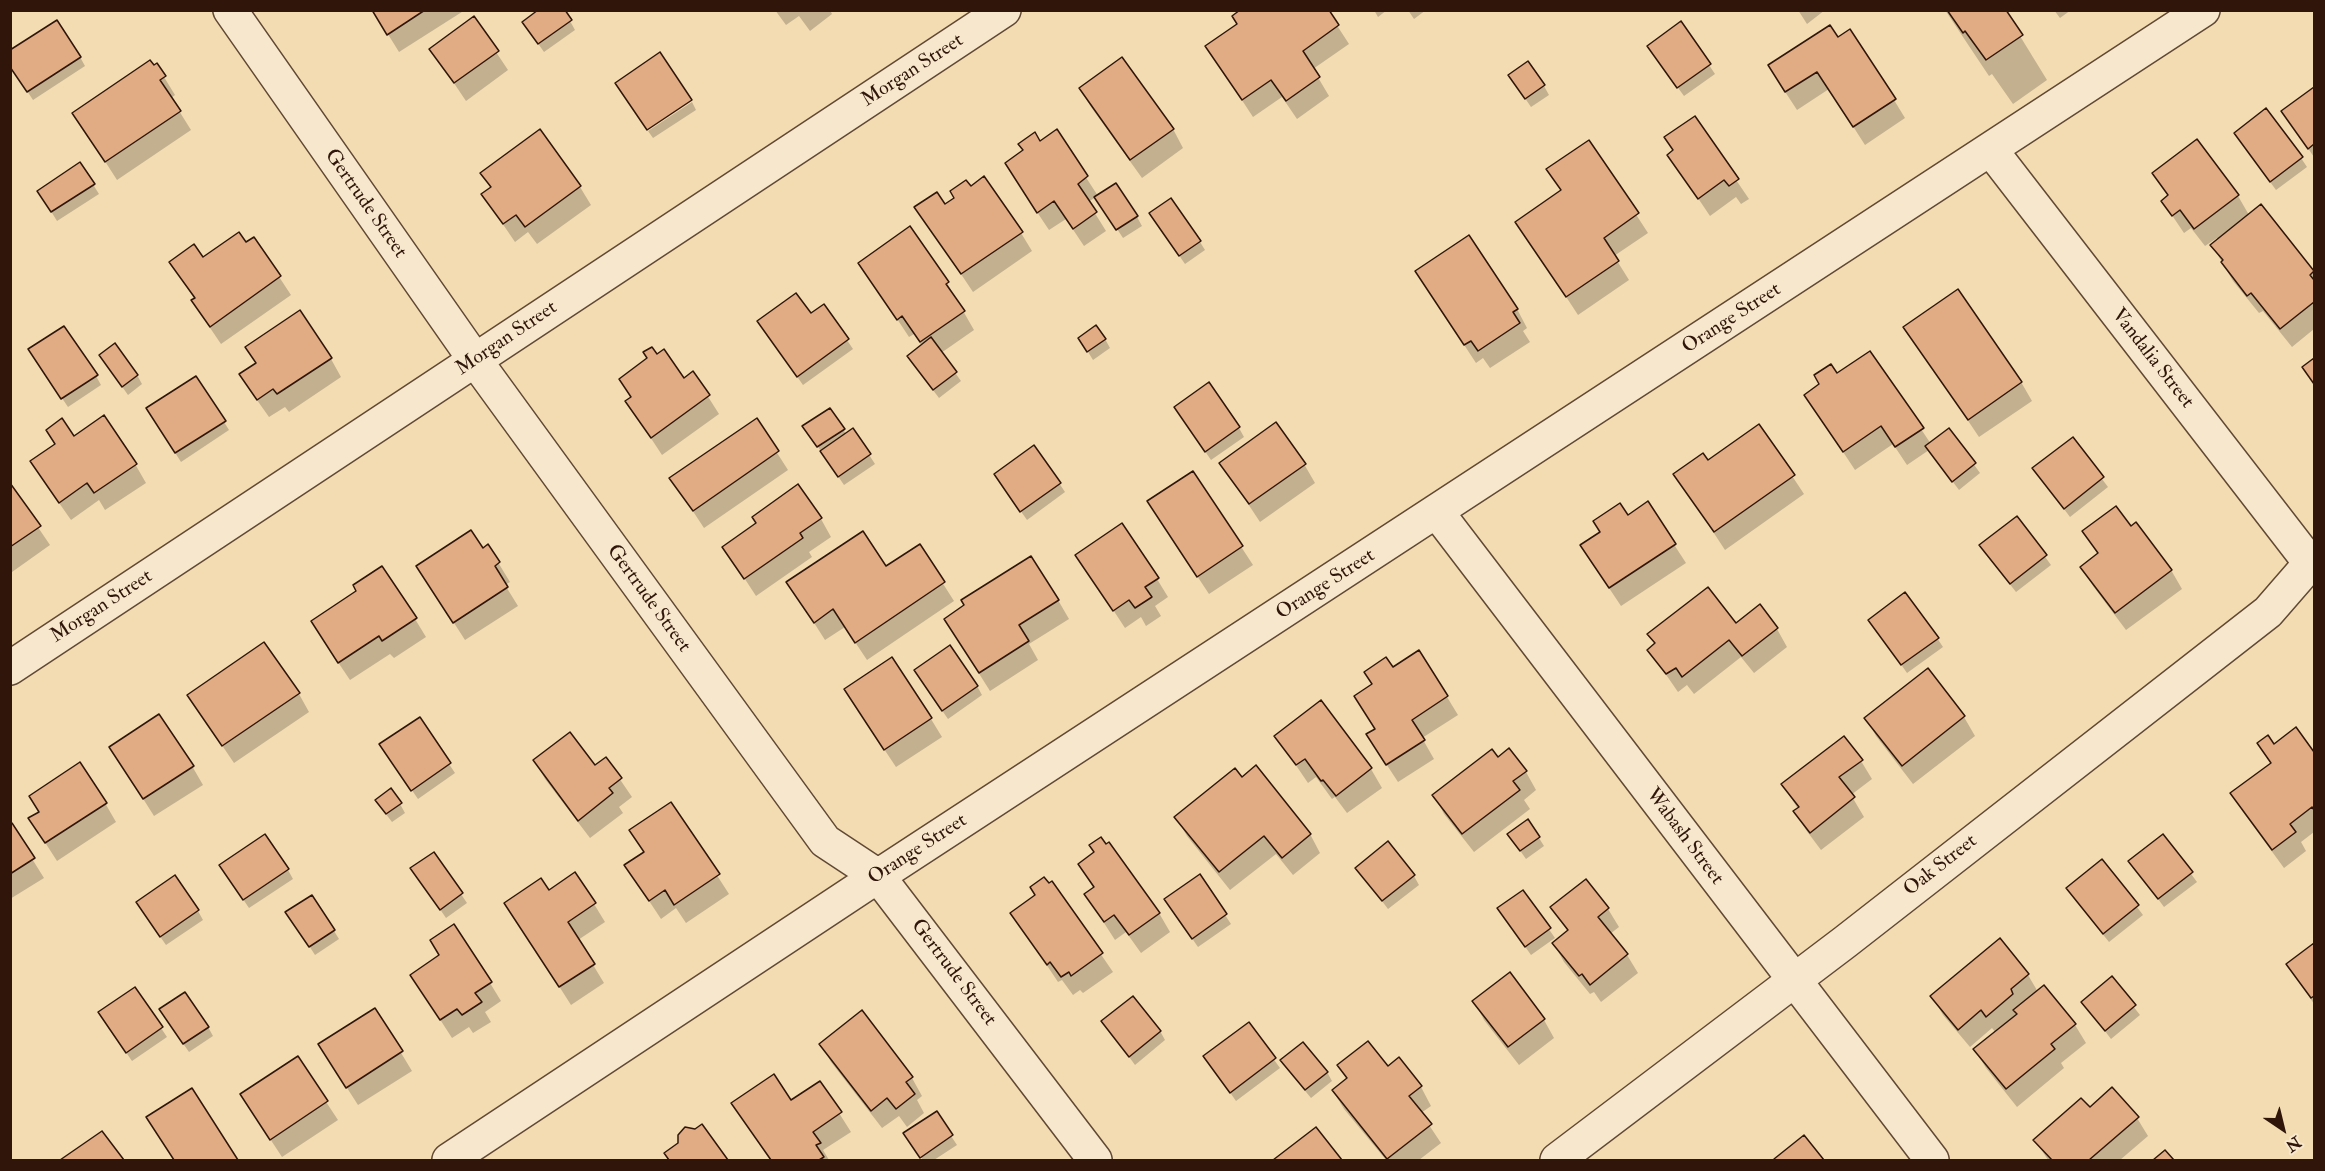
<!DOCTYPE html>
<style>
body{margin:0}
#map{position:relative;width:2325px;height:1171px;overflow:hidden;background:#f3dcb2;font-family:"IM FELL Double Pica",serif}
canvas{display:block}
.frame{position:absolute;inset:0;border:12px solid #30160a;pointer-events:none}
.north{position:absolute;left:2253px;top:1099px;width:60px;height:60px;-webkit-text-stroke:4px #f7e8cd;paint-order:stroke;rotate:145deg;font-size:16px;font-weight:700;line-height:24px;text-align:center;color:#30160a}
.north::after{content:'';display:block;margin:auto;width:21px;height:27px;background:#30160a;clip-path:polygon(50% 0,100% 100%,50% 72%,0 100%)}
</style>
<div id="map">
<canvas width="2325" height="1171"></canvas>
<div class="frame"></div>
<div class="north">N</div>
</div>
<script>
const c = document.querySelector('canvas').getContext('2d');
c.lineJoin = 'round';
function fillPath(path, color) { c.fillStyle = color; c.fill(path, 'evenodd'); }
const toPath = rows => new Path2D(rows.map(r => 'M' + r).join(''));
function trace(path, color, width, dash) { c.strokeStyle = color; c.lineWidth = width; c.lineCap = dash ? 'butt' : 'round'; c.setLineDash(dash || []); c.stroke(path); }
function write(font, color, halo, rows, align = 'center') {
  c.font = font + ' "IM FELL Double Pica",serif'; c.lineWidth = 5; c.setLineDash([]); c.textBaseline = 'middle'; c.strokeStyle = halo; c.fillStyle = color; for (const [text, x, y, turn = 0] of rows) {
    c.save(); c.translate(x, y); c.rotate((+turn || 0) * Math.PI / 180); c.textAlign = isNaN(turn) ? turn : align; if (halo) c.strokeText(text, 0, 0); c.fillText(text, 0, 0); c.restore();
  }
}
fillPath(toPath([
 [373,10,465,10,399,52],
 [775,10,830,10,832,14,810,31,799,16,786,25],
 [1327,10,1349,44,1313,69,1329,96,1297,119,1282,97,1253,117,1207,47],
 [1374,10,1387,10,1378,17],
 [1408,10,1426,10,1414,19],
 [1798,10,1825,10,1807,24],
 [1945,10,2004,10,2047,80,2013,104,1992,74,1989,76],
 [2054,10,2071,10,2060,18],
 [474,19,508,70,466,101,431,49],
 [570,21,575,30,544,52,530,32],
 [1681,23,1715,74,1684,96,1654,55],
 [1837,39,1894,100,1905,118,1865,145,1829,89,1797,110,1780,84],
 [80,57,85,66,33,100,10,65],
 [164,77,175,95,171,98,191,130,117,180,74,113],
 [1516,85,1544,86,1549,95,1531,107],
 [2314,88,2314,157,2283,112],
 [1080,89,1173,129,1183,148,1142,178,1091,107],
 [692,102,696,110,653,138,648,131],
 [1694,118,1749,199,1741,204,1736,197,1710,216,1669,155,1674,152],
 [1056,131,1098,196,1137,217,1142,226,1123,238,1096,197,1088,202,1106,231,1084,246,1066,219,1049,230,1017,182,1024,151],
 [2197,141,2238,196,2249,215,2314,274,2314,329,2292,347,2263,311,2259,313,2233,281,2212,245,2218,240,2217,238,2205,246,2191,228,2184,233,2163,202,2169,197,2154,173],
 [1589,142,1648,233,1614,256,1629,280,1578,315,1517,222,1562,191,1548,170],
 [2241,142,2301,158,2307,167,2276,190],
 [80,164,99,194,57,221,44,200],
 [482,174,580,187,591,205,537,244,528,232,515,242,483,195,491,189],
 [945,206,1021,233,1032,251,973,292,916,207],
 [1156,222,1200,242,1205,250,1185,264],
 [254,239,291,295,221,344,204,319,193,301,195,300,171,262,203,259,246,244],
 [860,263,947,283,974,330,941,353,961,381,939,398,914,365,922,346,914,334,909,337],
 [1428,290,1517,309,1527,328,1523,331,1530,342,1490,368,1483,358,1476,363],
 [824,306,853,349,803,385,764,330,811,315],
 [1905,327,2021,382,2032,401,1979,437],
 [1105,339,1110,348,1093,360,1085,347],
 [1870,353,1931,444,1949,430,1980,473,1959,490,1929,450,1907,465,1893,444,1855,470,1806,396],
 [35,358,96,376,101,385,68,407],
 [331,359,341,377,289,412,285,407,269,417,252,393,257,364],
 [106,364,137,375,142,384,128,395],
 [693,373,719,414,662,455,627,402,631,399,621,380,684,380],
 [830,410,846,434,853,430,875,464,844,485,810,435],
 [1181,416,1239,428,1244,437,1211,460],
 [153,418,224,422,229,430,181,462],
 [756,420,788,470,704,528,671,478],
 [1759,426,1804,494,1725,550,1675,474,1708,462],
 [73,438,135,464,146,483,105,510,99,500,71,520,43,480],
 [2072,439,2108,487,2070,517,2034,469],
 [1221,463,1304,464,1315,483,1260,522],
 [1193,473,1253,565,1209,594,1160,520],
 [1001,483,1059,483,1065,492,1027,520],
 [10,486,50,545,12,572,10,570],
 [1647,503,1686,563,1621,606,1593,564,1601,533],
 [2017,518,2051,565,2016,592,1986,554],
 [821,519,831,537,809,552,812,557,756,596,724,547,758,524],
 [2131,528,2171,570,2182,589,2126,630,2093,586,2082,567,2098,555,2084,531],
 [488,546,510,582,505,585,518,606,465,640,429,584],
 [919,546,954,601,867,660,845,627,825,640,788,582,886,568],
 [1077,555,1157,579,1168,597,1155,606,1161,616,1146,626,1141,617,1125,628],
 [1058,600,1069,619,1029,644,1038,660,990,691,956,637],
 [415,619,426,637,394,658,390,654,350,680,323,640],
 [1870,620,1937,638,1943,647,1907,673],
 [1777,629,1787,647,1754,673,1741,657,1694,694,1687,685,1678,692,1649,650,1655,645,1649,634],
 [1393,669,1447,697,1458,715,1422,738,1434,759,1398,782,1379,753,1376,730],
 [1927,670,1964,717,1975,736,1913,784,1876,736,1866,718],
 [921,680,977,686,982,695,948,719],
 [299,694,309,712,234,763,200,713],
 [1321,703,1371,769,1382,788,1347,813,1335,797,1332,799,1316,777,1308,783,1276,736],
 [856,707,931,719,942,737,896,767],
 [419,719,455,773,418,799,387,754],
 [2296,730,2314,755,2314,832,2301,842,2306,851,2284,868,2243,812,2232,793,2271,764,2259,743,2274,746],
 [111,748,192,766,203,785,154,816],
 [606,759,632,797,619,807,623,813,590,838,545,779,535,761,595,767],
 [1498,759,1526,772,1536,790,1524,800,1530,809,1474,852,1444,814,1434,795],
 [1861,761,1872,779,1851,795,1864,817,1821,850,1806,830,1795,812,1798,809,1783,785],
 [1241,779,1310,834,1320,853,1293,875,1276,854,1230,890,1187,836,1176,817],
 [105,803,116,822,57,861,30,819,41,813],
 [400,804,405,813,392,822,382,809],
 [671,804,729,894,686,923,676,908,661,919,626,866,645,854,631,831],
 [11,825,44,878,10,899,10,826],
 [1509,835,1539,838,1544,846,1526,859],
 [2163,836,2197,882,2164,907,2130,861],
 [434,854,467,903,446,918,418,877],
 [2102,861,2143,915,2109,942,2073,897],
 [1079,865,1159,913,1170,932,1141,953,1126,932,1115,940,1086,895,1094,889],
 [1357,868,1414,876,1419,885,1388,909],
 [288,870,293,879,249,908,226,874],
 [1199,876,1231,924,1198,947,1171,908],
 [1585,881,1608,909,1619,927,1610,934,1627,955,1638,973,1601,1002,1594,992,1590,994,1564,962,1554,944,1568,932,1552,907],
 [1052,883,1113,972,1083,993,1080,990,1073,995,1062,980,1058,982,1012,913],
 [548,892,594,904,605,922,578,940,604,983,571,1005,506,903],
 [1523,892,1555,938,1531,955,1504,917],
 [198,911,203,920,166,945,143,912],
 [293,921,334,931,339,939,315,955],
 [2314,945,2314,1004,2288,964],
 [2028,975,2038,992,2044,987,2075,1025,2086,1043,2061,1063,2064,1068,2017,1107,1986,1068,1975,1050,1996,1033,1992,1028,1970,1047,1943,1015,1932,996],
 [2111,978,2140,1015,2111,1039,2083,1002],
 [490,983,501,1001,485,1012,491,1022,473,1033,469,1027,452,1038,423,993],
 [1474,1001,1544,1020,1554,1038,1519,1065,1484,1020],
 [375,1010,412,1071,358,1105,331,1063],
 [166,1019,208,1027,213,1036,189,1052],
 [1103,1021,1160,1031,1165,1040,1135,1065],
 [105,1022,161,1028,167,1037,132,1061],
 [1248,1024,1280,1068,1236,1101,1205,1057],
 [821,1044,912,1078,922,1096,917,1100,924,1113,907,1127,899,1116,882,1128,831,1062],
 [297,1058,338,1120,282,1157,253,1113],
 [1398,1059,1421,1087,1431,1106,1421,1113,1441,1143,1419,1160,1386,1160,1344,1109,1333,1091,1347,1080,1339,1066,1388,1068],
 [1287,1069,1327,1072,1332,1081,1311,1098],
 [820,1083,851,1132,823,1150,829,1160,770,1160,733,1104,791,1102],
 [191,1090,236,1160,174,1160,159,1136],
 [2089,1109,2137,1118,2148,1136,2120,1160,2048,1160,2035,1140],
 [702,1126,726,1160,670,1160,666,1154],
 [1315,1129,1340,1160,1276,1160],
 [102,1133,122,1160,62,1160],
 [951,1136,957,1145,934,1160,923,1160,910,1143],
 [1804,1137,1822,1160,1777,1160,1776,1159]
]), '#0003');
const building = toPath([
 [372,10,425,10,387,35,372,10],
 [538,10,565,10,572,20,538,44,522,22,538,10],
 [1240,10,1329,10,1339,25,1303,51,1320,77,1286,101,1271,80,1242,100,1205,46,1237,24,1232,16,1240,10],
 [1947,10,2006,10,2023,35,1986,60,1965,31,1963,33,1947,10],
 [474,16,499,51,454,83,429,49,474,16],
 [57,20,81,57,27,92,10,67,10,50,57,20],
 [1681,21,1711,64,1677,88,1647,46,1681,21],
 [1830,25,1838,37,1850,29,1896,99,1853,127,1817,72,1785,92,1768,65,1830,25],
 [660,52,692,100,647,130,615,83,660,52],
 [1122,57,1174,129,1130,160,1079,88,1122,57],
 [150,60,154,65,157,63,166,76,160,80,181,111,105,162,72,113,150,60],
 [1528,61,1545,85,1525,99,1508,75,1528,61],
 [2314,87,2314,144,2308,149,2281,111,2314,87],
 [2266,108,2303,157,2270,182,2234,133,2266,108],
 [1695,116,1739,179,1729,186,1724,180,1698,199,1667,155,1673,150,1664,137,1695,116],
 [540,129,581,186,525,227,516,215,503,224,481,194,491,187,480,173,540,129],
 [1057,129,1088,176,1078,184,1097,212,1073,229,1054,201,1037,213,1005,163,1023,150,1018,144,1035,132,1040,141,1057,129],
 [2197,139,2239,195,2194,229,2180,210,2172,216,2161,201,2168,195,2152,173,2197,139],
 [1589,140,1639,213,1604,238,1619,261,1566,297,1515,222,1561,190,1546,169,1589,140],
 [80,162,95,184,51,212,37,191,80,162],
 [984,176,1023,232,961,274,914,207,937,192,945,204,954,198,950,191,966,180,971,186,984,176],
 [1116,183,1138,216,1116,230,1094,197,1116,183],
 [1171,198,1201,241,1179,256,1149,213,1171,198],
 [2261,204,2314,271,2310,275,2314,280,2314,302,2280,329,2251,293,2247,296,2221,262,2223,260,2210,245,2261,204],
 [910,226,949,282,946,284,965,311,920,342,902,316,897,320,858,263,910,226],
 [239,232,246,242,254,237,281,276,210,327,191,300,195,298,169,262,194,244,203,257,239,232],
 [1469,235,1518,309,1513,312,1520,323,1478,351,1471,341,1464,345,1415,271,1469,235],
 [1958,289,2022,382,1968,420,1903,327,1958,289],
 [796,293,811,313,824,304,849,339,797,377,757,321,796,293],
 [300,310,332,358,277,394,273,389,257,400,239,374,256,363,245,347,300,310],
 [1096,325,1106,339,1087,352,1078,338,1096,325],
 [64,326,98,375,61,399,28,349,64,326],
 [931,337,957,372,933,390,907,356,931,337],
 [115,343,138,375,122,387,99,355,115,343],
 [652,347,657,354,664,349,684,378,693,371,710,395,651,438,625,401,631,397,619,379,647,358,643,352,652,347],
 [1870,351,1924,428,1895,447,1881,426,1843,452,1804,395,1819,384,1814,375,1831,364,1837,373,1870,351],
 [2314,358,2314,384,2302,367,2314,358],
 [196,376,226,421,175,453,146,408,196,376],
 [1209,382,1240,427,1205,452,1174,407,1209,382],
 [830,408,845,429,817,447,802,426,830,408],
 [104,415,137,464,94,493,87,483,59,503,30,461,55,444,46,430,62,418,74,436,104,415],
 [757,418,779,451,693,511,669,478,757,418],
 [1276,422,1306,464,1249,504,1219,463,1276,422],
 [1759,424,1795,475,1714,532,1673,474,1703,453,1708,460,1759,424],
 [853,428,871,454,838,477,820,451,853,428],
 [1949,428,1976,463,1952,482,1925,446,1949,428],
 [2073,437,2104,477,2064,509,2032,468,2073,437],
 [1034,445,1061,483,1020,512,994,474,1034,445],
 [1193,471,1243,546,1197,577,1147,501,1193,471],
 [10,483,41,526,10,547,10,483],
 [798,484,822,518,800,533,803,538,744,579,722,547,756,523,752,517,798,484],
 [1648,501,1676,544,1609,588,1580,545,1600,532,1593,521,1620,503,1628,515,1648,501],
 [2116,506,2131,526,2136,522,2172,570,2115,613,2080,567,2098,553,2082,531,2116,506],
 [2017,516,2047,555,2010,584,1979,545,2017,516],
 [1122,523,1159,578,1145,587,1152,597,1135,608,1129,600,1113,611,1075,555,1122,523],
 [471,530,483,548,488,544,500,562,495,566,508,587,453,623,416,566,471,530],
 [863,531,886,566,920,544,945,582,855,643,833,609,814,623,786,582,863,531],
 [1031,556,1059,600,1019,625,1029,641,979,673,944,619,964,605,961,600,1031,556],
 [382,566,417,618,382,641,379,636,338,663,311,621,356,591,353,585,382,566],
 [1708,587,1736,623,1760,604,1778,628,1742,656,1729,640,1682,677,1676,668,1666,674,1647,650,1655,643,1647,634,1708,587],
 [1905,592,1939,638,1901,665,1868,620,1905,592],
 [264,642,300,693,222,746,187,695,264,642],
 [950,645,978,686,942,711,914,670,950,645],
 [1419,650,1448,696,1412,720,1425,740,1386,765,1366,734,1375,729,1354,696,1372,684,1364,672,1386,657,1393,667,1419,650],
 [892,657,932,718,884,750,844,689,892,657],
 [1928,668,1965,716,1902,766,1864,718,1928,668],
 [1321,700,1372,768,1336,796,1323,780,1321,781,1305,759,1296,765,1274,736,1321,700],
 [159,714,194,766,143,799,109,747,159,714],
 [420,717,451,763,411,791,379,744,420,717],
 [2296,727,2314,752,2314,810,2312,807,2290,824,2296,832,2272,850,2230,793,2271,763,2257,743,2268,735,2274,744,2296,727],
 [570,732,595,765,606,757,622,778,609,788,613,793,578,821,533,760,570,732],
 [1844,736,1863,760,1839,777,1855,797,1810,833,1793,811,1799,807,1781,784,1844,736],
 [1509,748,1527,771,1513,781,1520,790,1462,834,1432,795,1492,749,1498,757,1509,748],
 [80,762,107,803,45,843,28,818,39,812,29,796,80,762],
 [1256,765,1311,834,1282,858,1264,836,1219,872,1174,817,1235,768,1242,777,1256,765],
 [391,788,402,803,386,814,375,800,391,788],
 [671,802,720,874,674,905,665,890,649,901,624,865,644,852,629,830,671,802],
 [1528,819,1540,837,1520,851,1507,834,1528,819],
 [12,823,35,858,10,874,10,824,12,823],
 [265,834,289,869,243,900,219,865,265,834],
 [2163,834,2193,872,2158,899,2128,861,2163,834],
 [1101,837,1106,844,1109,842,1160,913,1129,935,1114,915,1104,922,1084,894,1094,887,1078,864,1094,852,1089,845,1101,837],
 [1388,841,1415,875,1382,901,1355,868,1388,841],
 [434,852,463,893,440,910,410,868,434,852],
 [2102,859,2139,905,2103,934,2066,888,2102,859],
 [575,872,596,903,568,922,595,964,559,987,504,903,541,878,549,890,575,872],
 [1200,874,1227,914,1192,939,1164,899,1200,874],
 [175,875,199,910,160,937,136,902,175,875],
 [1044,877,1049,883,1052,881,1103,953,1071,976,1069,972,1061,977,1050,962,1047,965,1010,913,1035,895,1030,887,1044,877],
 [1586,879,1609,908,1598,917,1628,954,1590,985,1582,974,1579,976,1552,943,1568,930,1550,907,1586,879],
 [1523,890,1551,928,1525,947,1497,908,1523,890],
 [312,895,335,930,309,947,285,912,312,895],
 [454,924,492,982,475,993,482,1002,462,1015,457,1009,440,1020,410,975,439,955,430,940,454,924],
 [2000,938,2029,974,2011,989,2013,994,1986,1017,1981,1010,1958,1030,1930,996,2000,938],
 [2314,943,2314,996,2311,998,2286,964,2314,943],
 [1510,972,1545,1019,1508,1047,1472,1001,1510,972],
 [2112,976,2136,1005,2105,1031,2081,1002,2112,976],
 [2044,985,2076,1024,2051,1044,2055,1049,2006,1089,1973,1049,2017,1014,2013,1010,2044,985],
 [135,987,163,1027,126,1053,98,1012,135,987],
 [185,992,209,1027,183,1044,159,1009,185,992],
 [1133,996,1161,1031,1129,1057,1101,1021,1133,996],
 [375,1008,403,1051,346,1088,318,1044,375,1008],
 [862,1010,913,1077,906,1082,915,1094,896,1109,887,1098,871,1111,819,1044,862,1010],
 [1249,1022,1276,1058,1230,1093,1203,1056,1249,1022],
 [1368,1041,1388,1066,1399,1057,1422,1086,1409,1096,1432,1124,1387,1159,1332,1090,1347,1078,1337,1065,1368,1041],
 [1303,1042,1328,1072,1305,1090,1280,1060,1303,1042],
 [298,1056,328,1101,270,1140,240,1094,298,1056],
 [774,1074,791,1100,820,1081,842,1112,813,1132,821,1143,816,1145,824,1157,819,1160,771,1160,731,1103,774,1074],
 [2112,1087,2139,1117,2089,1160,2052,1160,2033,1140,2081,1098,2090,1107,2112,1087],
 [192,1088,238,1160,174,1160,146,1117,192,1088],
 [937,1111,953,1135,920,1158,903,1133,937,1111],
 [702,1124,728,1160,669,1160,664,1153,678,1143,678,1135,685,1127,695,1129,702,1124],
 [1316,1127,1342,1160,1273,1160,1316,1127],
 [102,1131,124,1160,60,1160,102,1131],
 [1804,1135,1824,1160,1775,1160,1774,1159,1804,1135],
 [2165,1150,2174,1160,2153,1160,2165,1150]
]);
fillPath(building, '#e1ac83');
trace(building, '#30160a', 1.5);
const minor = toPath([
 [230,10,475,360,825,841,878,876,1095,1160],
 [1991,150,2314,568],
 [1437,512,1932,1160],
 [10,668,1004,10],
 [449,1160,878,876,2203,10],
 [1557,1160,1845,942,2268,612,2314,559]
]);
trace(minor, '#614834', 36);
trace(minor, '#f7e8cd', 33);
write('20px', '#30160a', '#f7e8cd', [
 ["Morgan Street",913,71,-33],
 ["Gertrude Street",365,204,55],
 ["Orange Street",1732,319,-33],
 ["Morgan Street",507,339,-34],
 ["Vandalia Street",2152,359,52],
 ["Orange Street",1326,585,-33],
 ["Gertrude Street",648,599,54],
 ["Morgan Street",102,607,-33],
 ["Wabash Street",1684,837,53],
 ["Orange Street",918,850,-33],
 ["Oak Street",1941,866,-38],
 ["Gertrude Street",953,973,53]
]);
</script>
